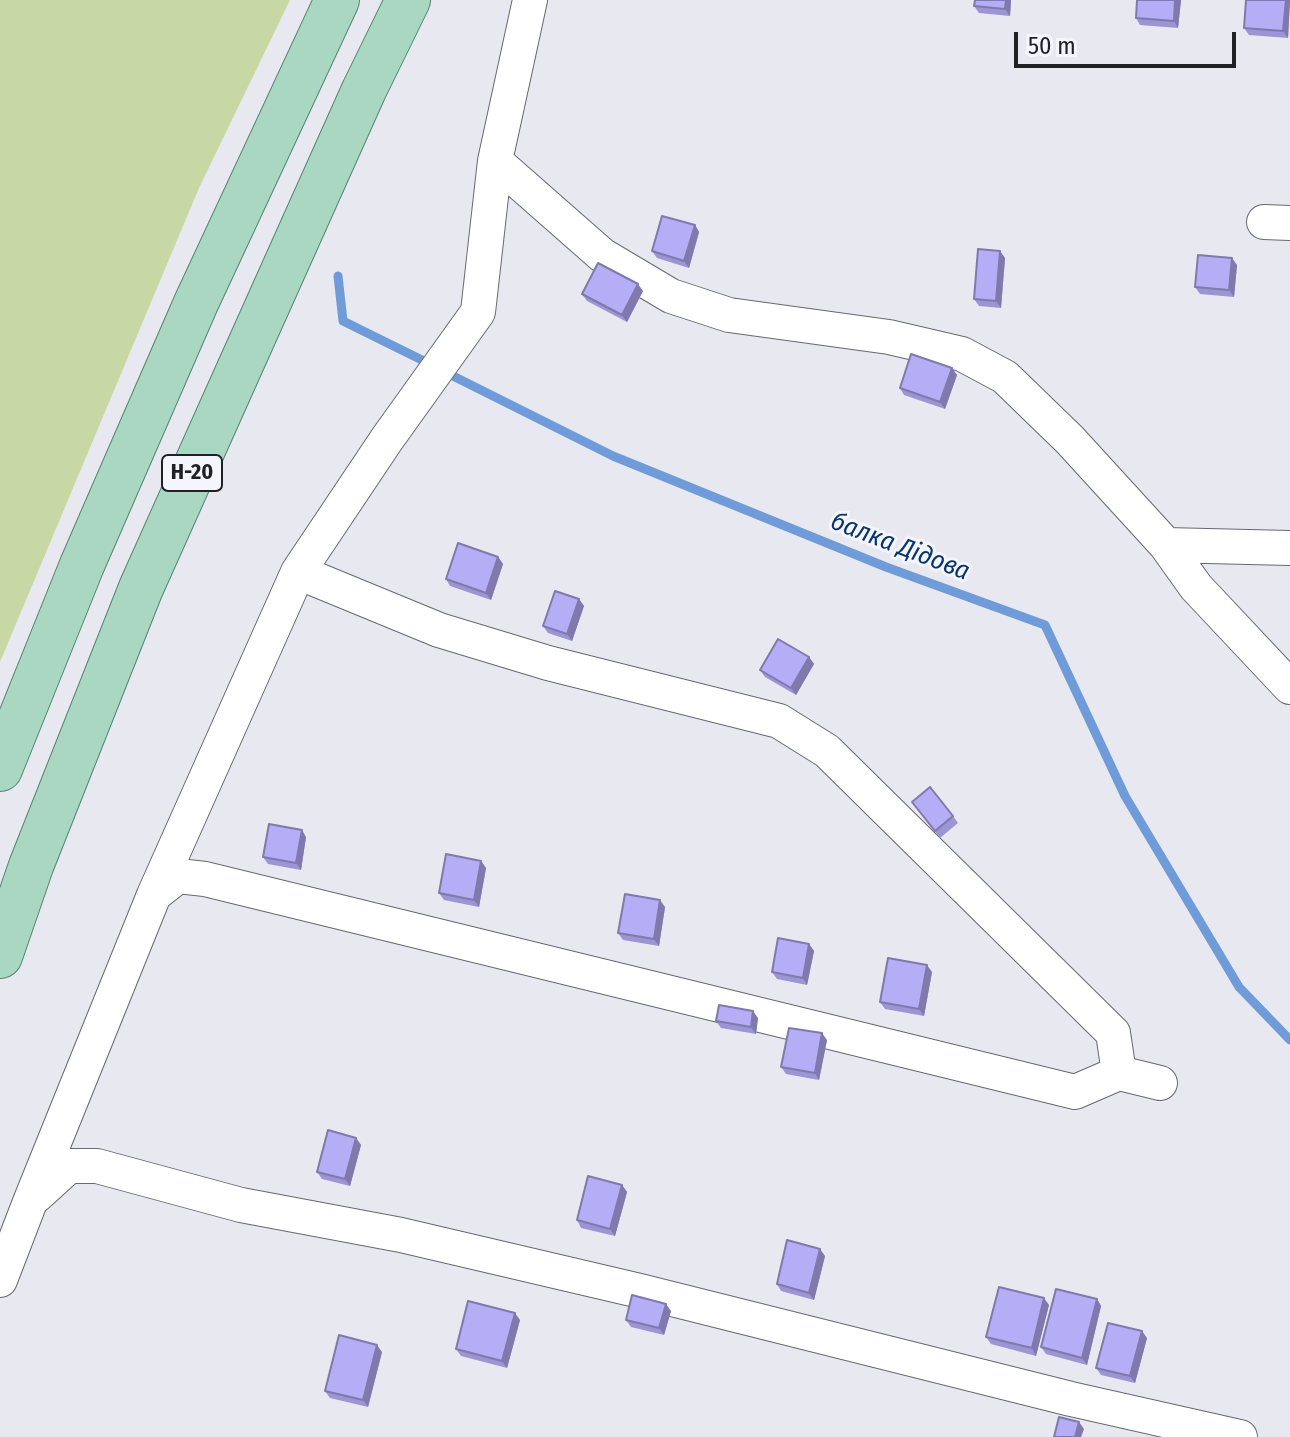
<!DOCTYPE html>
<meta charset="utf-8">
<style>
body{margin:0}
#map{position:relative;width:1290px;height:1437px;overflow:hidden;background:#e8e8f1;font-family:"Fira Sans Condensed",sans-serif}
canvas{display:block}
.scale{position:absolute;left:1014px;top:32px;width:222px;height:36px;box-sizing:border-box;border:4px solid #212024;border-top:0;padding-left:10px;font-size:24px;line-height:28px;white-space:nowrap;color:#212024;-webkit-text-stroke:6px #f5f5fe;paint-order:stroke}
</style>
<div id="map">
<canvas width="1290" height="1437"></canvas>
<div class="scale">50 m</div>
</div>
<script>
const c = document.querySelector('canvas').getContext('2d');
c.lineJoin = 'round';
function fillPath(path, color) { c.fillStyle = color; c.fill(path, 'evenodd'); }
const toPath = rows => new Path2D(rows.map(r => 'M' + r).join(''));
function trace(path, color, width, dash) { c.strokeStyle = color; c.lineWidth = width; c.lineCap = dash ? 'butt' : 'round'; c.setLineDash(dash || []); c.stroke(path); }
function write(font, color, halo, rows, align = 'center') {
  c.font = font + ' "Fira Sans Condensed",sans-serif'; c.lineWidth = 6; c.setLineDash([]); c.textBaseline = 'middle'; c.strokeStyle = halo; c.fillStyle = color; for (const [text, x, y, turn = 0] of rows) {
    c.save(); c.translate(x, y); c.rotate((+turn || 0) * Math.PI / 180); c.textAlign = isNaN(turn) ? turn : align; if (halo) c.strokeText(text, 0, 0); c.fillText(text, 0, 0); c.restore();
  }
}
fillPath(toPath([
 [0,0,290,0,199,188,0,662]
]), '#c8d8a5');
trace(toPath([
 [338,276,343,321,432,365],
 [445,372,613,456,886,567,1045,625,1125,796,1239,987,1290,1040]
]), '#6f9bd8', 9);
const minor = toPath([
 [495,161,602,255,671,296,729,315,889,337,962,354,1005,377,1070,440,1166,545,1196,587,1290,687],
 [1264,222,1290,223],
 [1166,545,1290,548],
 [298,572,439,630,548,663,779,721,827,751,1113,1033,1119,1073],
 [154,895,178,876,205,879,1075,1092,1119,1073,1160,1083],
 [36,1196,69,1166,97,1166,241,1205,401,1235,640,1291,1071,1399,1240,1437],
 [0,1280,30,1202,154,895,298,572,387,439,478,312,495,161,530,0]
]);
const major = toPath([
 [0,769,82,565,196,303,337,0],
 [0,956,31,866,141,588,364,90,408,0]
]);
trace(minor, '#68686f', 36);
trace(major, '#548570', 46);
trace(minor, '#fff', 34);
trace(major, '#a9d7c2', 44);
fillPath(toPath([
 [1011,0,1010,16,979,13,974,6],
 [1181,0,1178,28,1140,25,1136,18],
 [1290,0,1288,38,1249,35,1244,28],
 [695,225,699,232,689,268,657,258,652,251],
 [1005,258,1001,308,979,306,974,299],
 [1237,265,1234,297,1200,294,1195,287],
 [643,291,627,322,587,301,582,294],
 [957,375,945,409,904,395,900,388],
 [498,557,503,564,491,600,450,586,446,579],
 [579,599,584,606,572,641,548,633,543,626],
 [809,657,814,664,796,695,765,677,760,670],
 [917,809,953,816,958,823,940,838],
 [306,837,301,870,268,864,263,857],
 [481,861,486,868,479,907,444,900,439,893],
 [665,907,659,946,623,940,618,933],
 [809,944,814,951,807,985,777,979,772,972],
 [932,972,924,1016,885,1009,880,1002],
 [758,1018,756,1034,721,1028,716,1021],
 [827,1040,819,1080,786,1074,781,1067],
 [356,1138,361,1145,350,1186,322,1179,317,1172],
 [622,1185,627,1192,615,1236,581,1228,577,1220],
 [825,1256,814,1300,781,1291,777,1284],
 [1097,1299,1101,1306,1087,1365,1046,1354,1041,1347],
 [1049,1305,1036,1356,991,1344,986,1337],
 [671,1311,664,1335,631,1327,626,1320],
 [520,1320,507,1368,461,1356,456,1349],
 [1147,1338,1135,1383,1101,1375,1096,1368],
 [382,1352,368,1407,330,1398,325,1391]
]), '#9c95d3');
fillPath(toPath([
 [1006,0,1011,0,1010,16,1005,9],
 [1175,0,1181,0,1178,28,1174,21],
 [1286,0,1290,0,1288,38,1283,31],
 [695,225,699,232,689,268,684,261],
 [1000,251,1005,258,1001,308,996,301],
 [1232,258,1237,265,1234,297,1229,290],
 [638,284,643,291,627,322,622,315],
 [952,368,957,375,945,409,940,402],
 [498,557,503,564,491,600,486,593],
 [579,599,584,606,572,641,567,634],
 [809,657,814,664,796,695,791,688],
 [302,830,306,837,301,870,296,863],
 [481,861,486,868,479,907,474,900],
 [660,900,665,907,659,946,654,939],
 [809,944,814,951,807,985,803,978],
 [927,965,932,972,924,1016,919,1009],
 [753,1011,758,1018,756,1034,751,1027],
 [822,1033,827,1040,819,1080,815,1073],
 [356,1138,361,1145,350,1186,345,1179],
 [622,1185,627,1192,615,1236,610,1229],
 [820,1249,825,1256,814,1300,809,1293],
 [1044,1298,1049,1305,1036,1356,1032,1348],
 [1097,1299,1101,1306,1087,1365,1082,1358],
 [666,1304,671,1311,664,1335,659,1328],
 [515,1313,520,1320,507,1368,502,1361],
 [1142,1331,1147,1338,1135,1383,1130,1376],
 [377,1345,382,1352,368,1407,363,1400],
 [1079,1422,1084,1429,1081,1437,1075,1437]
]), '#7f79ac');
const building = toPath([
 [975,0,1006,0,1005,9,974,6,975,0],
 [1137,0,1175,0,1174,21,1136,18,1137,0],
 [1246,0,1286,0,1283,31,1244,28,1246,0],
 [662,216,695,225,684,261,652,251,662,216],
 [978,249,1000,251,996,301,974,299,978,249],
 [1198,255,1232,258,1229,290,1195,287,1198,255],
 [598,263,638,284,622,315,582,294,598,263],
 [911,354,952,368,940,402,900,388,911,354],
 [458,543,498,557,486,593,446,579,458,543],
 [555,591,579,599,567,634,543,626,555,591],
 [778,639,809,657,791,688,760,670,778,639],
 [930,787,953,816,935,831,912,802,930,787],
 [269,824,302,830,296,863,263,857,269,824],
 [446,854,481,861,474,900,439,893,446,854],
 [625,894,660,900,654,939,618,933,625,894],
 [778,938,809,944,803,978,772,972,778,938],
 [888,958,927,965,919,1009,880,1002,888,958],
 [719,1005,753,1011,751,1027,716,1021,719,1005],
 [789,1028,822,1033,815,1073,781,1067,789,1028],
 [328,1130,356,1138,345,1179,317,1172,328,1130],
 [588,1176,622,1185,610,1229,577,1220,588,1176],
 [787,1240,820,1249,809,1293,777,1284,787,1240],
 [999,1287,1044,1298,1032,1348,986,1337,999,1287],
 [1056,1289,1097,1299,1082,1358,1041,1347,1056,1289],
 [632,1295,666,1304,659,1328,626,1320,632,1295],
 [468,1301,515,1313,502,1361,456,1349,468,1301],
 [1108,1323,1142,1331,1130,1376,1096,1368,1108,1323],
 [339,1335,377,1345,363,1400,325,1391,339,1335],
 [1059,1417,1079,1422,1075,1437,1054,1437,1059,1417]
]);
fillPath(building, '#b5adf5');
trace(building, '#7f79ac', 2);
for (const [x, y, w] of [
 [192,473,60]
]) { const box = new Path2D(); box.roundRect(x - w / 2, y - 18, w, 36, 6); c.fillStyle = '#f5f5fe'; c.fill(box); trace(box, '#212024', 2); }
write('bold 22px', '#212024', null, [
 ["Н-20",192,473]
]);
write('italic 26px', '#08366c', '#f5f5fe', [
 ["балка Дідова",900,547,21]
]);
</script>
